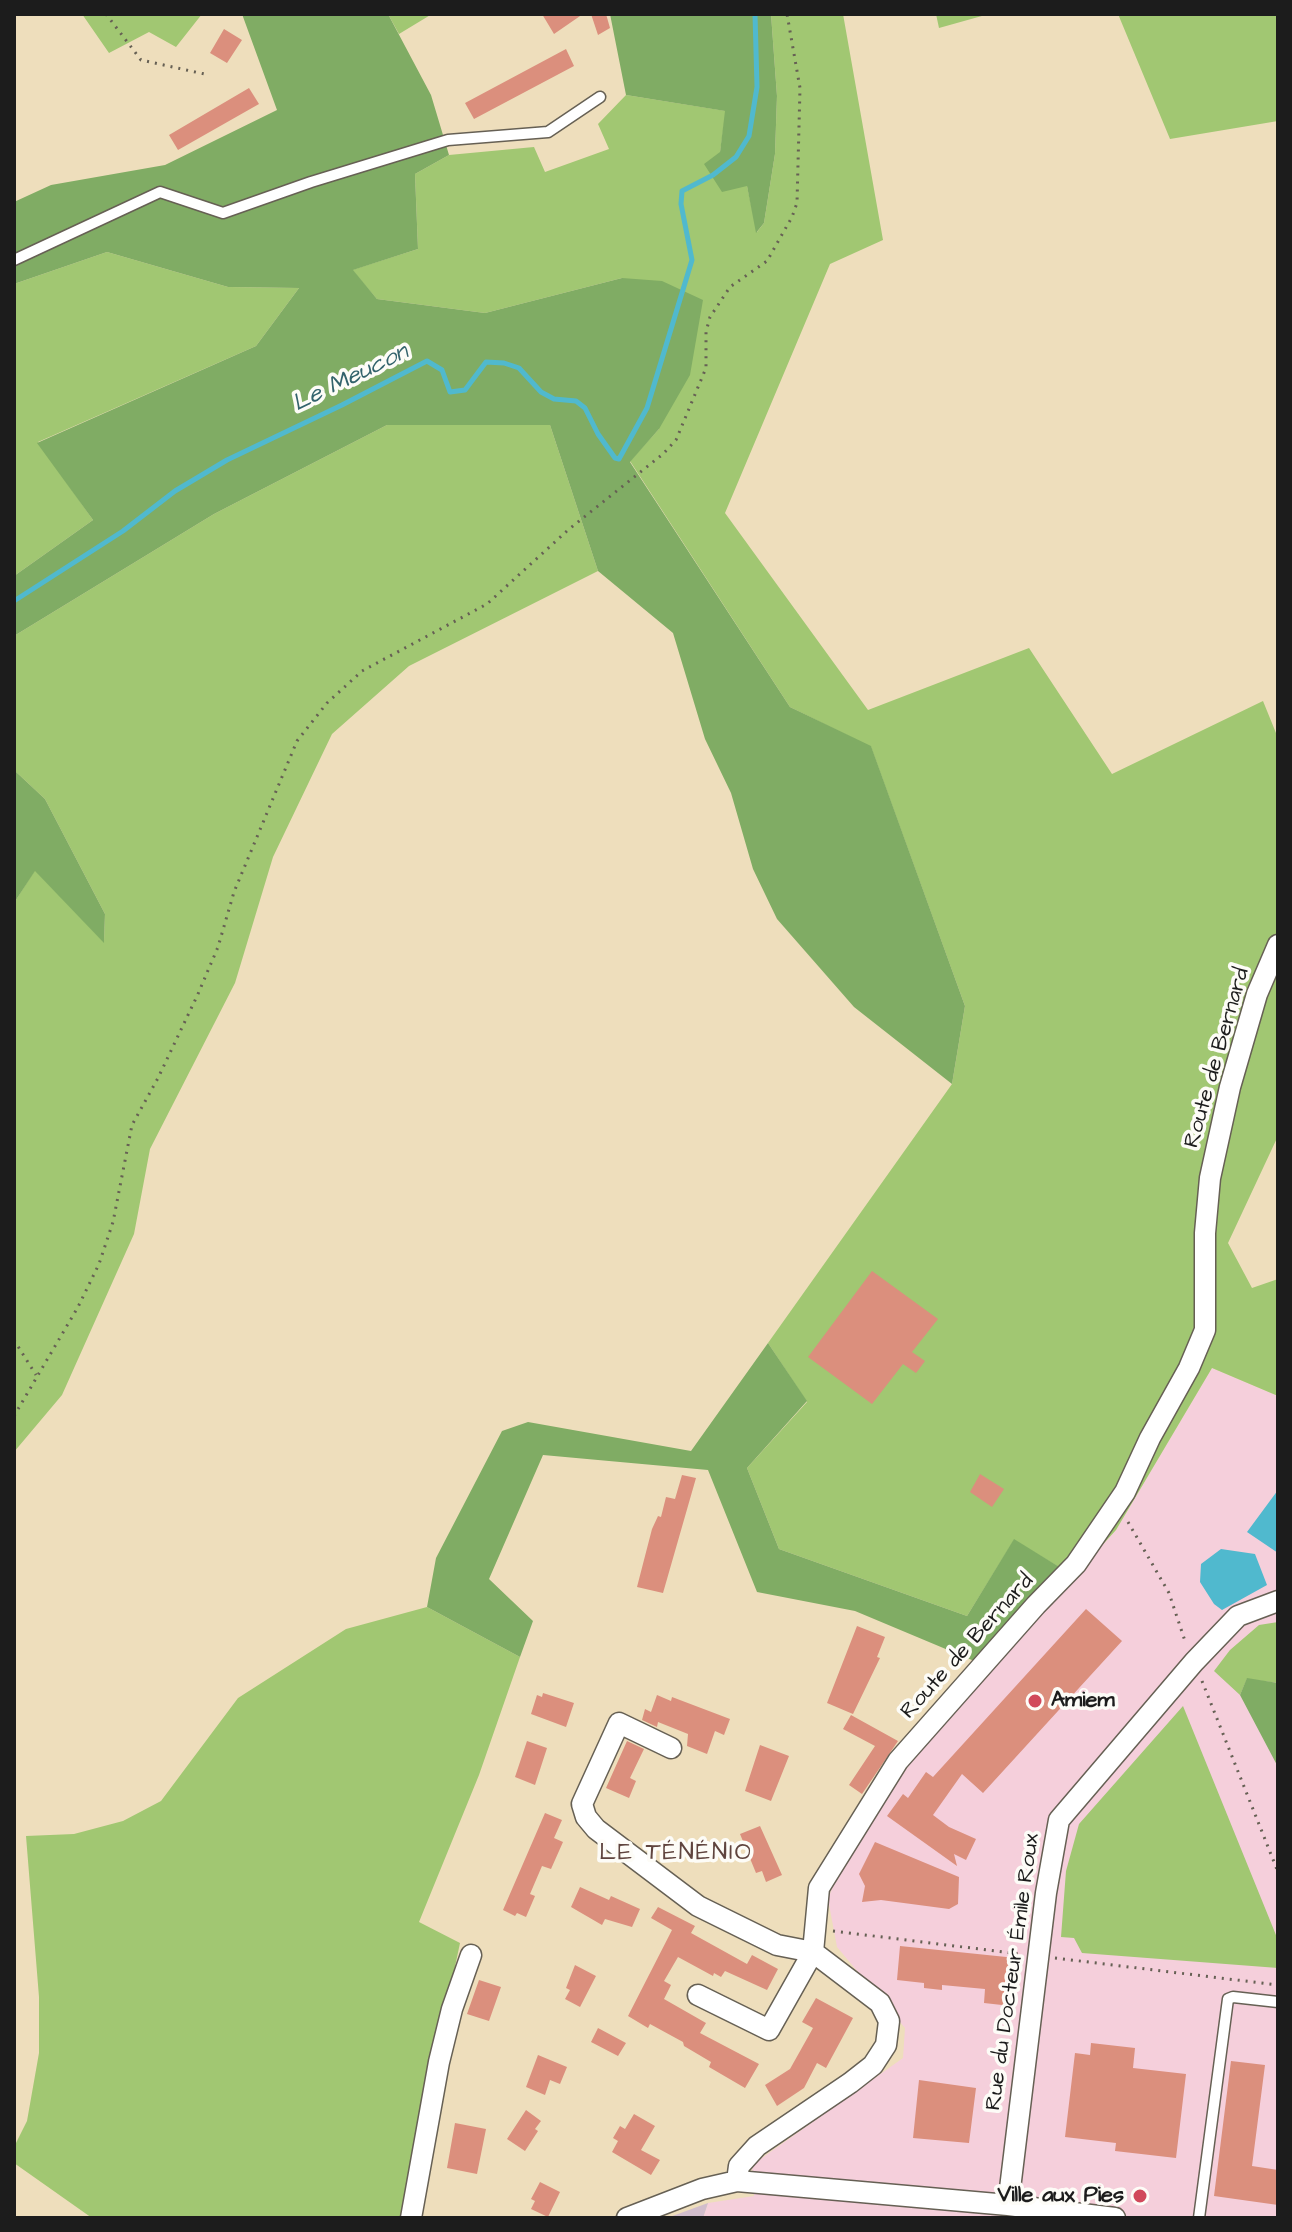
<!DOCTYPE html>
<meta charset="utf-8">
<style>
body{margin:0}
#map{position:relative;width:1292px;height:2232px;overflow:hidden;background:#eedebc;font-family:"Architects Daughter",sans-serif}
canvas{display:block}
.frame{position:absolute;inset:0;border:16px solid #1c1c1c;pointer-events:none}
</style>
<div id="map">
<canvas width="1292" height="2232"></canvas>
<div class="frame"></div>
</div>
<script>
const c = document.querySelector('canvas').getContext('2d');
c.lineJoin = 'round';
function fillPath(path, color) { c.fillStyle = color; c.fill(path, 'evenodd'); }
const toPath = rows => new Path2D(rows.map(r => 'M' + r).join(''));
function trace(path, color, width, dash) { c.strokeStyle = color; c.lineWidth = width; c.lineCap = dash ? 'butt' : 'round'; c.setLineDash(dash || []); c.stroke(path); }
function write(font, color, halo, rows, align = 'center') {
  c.font = font + ' "Architects Daughter",sans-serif'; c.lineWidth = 7; c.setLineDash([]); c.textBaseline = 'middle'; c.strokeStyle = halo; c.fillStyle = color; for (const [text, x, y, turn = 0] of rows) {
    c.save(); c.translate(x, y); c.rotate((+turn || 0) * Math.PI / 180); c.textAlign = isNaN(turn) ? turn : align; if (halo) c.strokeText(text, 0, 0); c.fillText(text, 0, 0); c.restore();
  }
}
fillPath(toPath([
 [1212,1368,1278,1396,1278,2218,703,2218,708,2203,754,2196,752,2165,903,2058,905,2028,837,1947,828,1899,838,1873,924,1742,1116,1530]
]), '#f5cfdb');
fillPath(toPath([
 [708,2203,703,2218,667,2218]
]), '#d1bdcc');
fillPath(toPath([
 [82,14,202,14,176,47,149,32,109,53],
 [388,14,432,14,399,34],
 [771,14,843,14,883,240,830,264,725,513,868,710,1029,648,1112,774,1263,701,1278,738,1278,1136,1228,1243,1252,1288,1278,1279,1278,1396,1212,1368,1116,1530,1074,1576,1014,1540,967,1616,779,1549,747,1468,807,1402,768,1343,952,1084,965,1006,871,747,790,707,630,461,659,429,622,278,485,313,377,299,352,270,418,249,415,174,449,155,534,147,545,172,609,149,598,124,626,95,726,111,720,152,747,186,757,232,764,223,775,154,777,96],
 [936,14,989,14,939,28],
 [1118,14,1278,14,1278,121,1170,139],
 [107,252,228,287,299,288,256,346,38,442,93,520,14,576,14,284],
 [387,425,550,425,598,571,409,666,332,734,273,857,235,983,150,1149,134,1234,62,1395,14,1452,14,903,35,870,104,942,105,914,45,799,14,770,14,636,214,514],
 [427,1607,520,1657,479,1775,419,1922,460,1943,402,2218,92,2218,14,2163,14,2147,27,2121,39,2053,39,1997,26,1836,74,1834,123,1821,161,1801,238,1698,346,1629],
 [1278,1622,1278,1683,1247,1679,1240,1695,1214,1671,1230,1650,1259,1625],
 [1183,1706,1278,1940,1278,1968,1082,1953,1074,1938,1061,1937,1066,1871,1079,1824]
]), '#a1c772');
fillPath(toPath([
 [242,14,388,14,431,95,449,155,415,174,418,249,353,270,377,299,485,313,622,278,662,281,703,300,690,375,659,429,630,462,790,707,871,746,965,1006,952,1084,854,1007,777,919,753,869,731,793,705,739,673,633,598,571,550,425,387,425,214,514,14,636,14,576,93,520,37,443,256,346,299,288,228,287,107,252,14,284,14,202,51,185,165,165,277,110],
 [610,14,771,14,777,96,775,154,764,223,756,233,747,186,722,192,704,164,720,152,725,111,626,95],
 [14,770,45,799,105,914,104,943,35,871,14,903],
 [768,1343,807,1401,747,1468,779,1549,967,1616,1014,1539,1074,1576,991,1668,855,1611,757,1592,708,1470,543,1455,489,1579,533,1621,520,1657,427,1607,436,1558,502,1431,528,1422,691,1451],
 [1247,1678,1278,1683,1278,1767,1240,1695]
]), '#80ac64');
fillPath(toPath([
 [1278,1490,1278,1553,1247,1532],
 [1221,1549,1255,1554,1267,1585,1222,1610,1214,1604,1200,1582,1201,1564]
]), '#50b9ce');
trace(toPath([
 [14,601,123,531,175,491,227,460,342,405,427,361,442,370,450,392,465,390,486,362,504,363,519,368,541,392,554,399,576,401,585,408,598,434,615,458,619,459,647,408,692,260,681,204,682,191,713,175,736,157,749,136,757,87,755,14]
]), '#50b9ce', 5);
fillPath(toPath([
 [542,14,583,14,554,34],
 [591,14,606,14,610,28,598,35],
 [224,29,242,40,227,63,210,53],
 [566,49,574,66,474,119,465,103],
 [249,88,259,104,178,150,169,135],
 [872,1271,938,1319,912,1352,925,1361,916,1373,903,1364,872,1404,808,1357],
 [980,1474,1004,1489,992,1507,970,1492],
 [682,1475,696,1478,663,1593,637,1587,652,1529,658,1516,661,1517,666,1497,675,1499],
 [1086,1609,1122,1641,983,1793,962,1774,933,1815,949,1827,976,1839,966,1860,954,1854,957,1866,887,1816,903,1794,908,1798,926,1772,933,1777],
 [857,1626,885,1637,877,1657,880,1658,853,1714,827,1703],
 [543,1693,574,1703,566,1727,531,1714,537,1695,542,1697],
 [657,1695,671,1701,672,1697,730,1719,724,1735,715,1731,707,1754,687,1746,688,1734,658,1722,657,1727,642,1720,645,1709,651,1712],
 [851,1715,898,1741,862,1794,849,1785,875,1746,843,1729],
 [527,1741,547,1748,535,1785,515,1777],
 [627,1741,644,1749,630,1778,636,1781,629,1798,606,1788],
 [760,1745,789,1756,771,1801,745,1791],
 [545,1813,562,1820,554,1838,563,1842,551,1869,542,1866,530,1894,535,1896,526,1917,517,1913,515,1916,503,1910],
 [760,1826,782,1875,766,1882,762,1871,756,1873,740,1834],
 [875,1842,959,1877,958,1904,949,1909,881,1900,862,1902,865,1886,859,1874],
 [580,1887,609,1900,611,1896,640,1909,632,1927,605,1919,602,1925,571,1907],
 [658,1907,695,1926,691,1933,747,1964,752,1955,778,1969,767,1990,725,1971,721,1977,714,1973,713,1976,678,1957,664,1981,671,1985,664,1999,706,2023,700,2033,759,2064,745,2088,709,2067,711,2062,684,2046,683,2042,650,2024,648,2028,628,2016,672,1930,651,1918],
 [900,1946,1016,1958,1011,2006,984,2003,985,1989,942,1985,942,1990,924,1988,924,1983,897,1980],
 [575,1965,596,1976,580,2007,565,1999,570,1990,566,1988],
 [479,1980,501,1987,489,2021,467,2014],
 [816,1998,853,2018,826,2068,817,2063,804,2088,777,2106,765,2085,790,2069,813,2028,802,2022],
 [598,2028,626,2043,618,2056,591,2042],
 [1091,2043,1135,2048,1133,2068,1186,2074,1176,2158,1115,2151,1116,2143,1065,2137,1075,2053,1090,2055],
 [538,2055,567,2067,560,2084,550,2080,545,2095,526,2087],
 [1231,2061,1265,2065,1252,2166,1278,2170,1278,2205,1214,2196],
 [919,2080,976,2088,969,2143,913,2138],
 [526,2110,541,2121,535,2129,538,2131,525,2151,507,2139],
 [634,2114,655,2126,641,2150,660,2160,651,2175,612,2152,618,2141,613,2138,620,2126,625,2129],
 [455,2123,486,2129,477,2174,447,2168],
 [540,2182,560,2192,548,2217,531,2209,535,2201,531,2199]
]), '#db8f7d');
const service = toPath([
 [14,260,160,192,223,213,311,182,448,140,548,132,600,97],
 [1199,2218,1228,1999,1233,1997,1278,2002]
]);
const minor = toPath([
 [671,1748,619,1723,582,1804,586,1817,596,1829,698,1906,777,1945,813,1952,769,2030,698,1995],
 [737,2181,739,2166,757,2146,850,2083,873,2065,886,2045,889,2021,880,2003,813,1952,819,1888,898,1761,1036,1605,1076,1564,1125,1492,1150,1438,1189,1368,1205,1330,1205,1233,1210,1178,1230,1087,1257,994,1278,945],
 [1008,2205,1046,1893,1059,1820,1194,1662,1238,1616,1278,1601],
 [411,2218,439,2062,452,2009,471,1955],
 [627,2218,702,2189,737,2181,1008,2205,1115,2218]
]);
trace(service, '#666054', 13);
trace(minor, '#666054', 23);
trace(toPath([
 [106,14,141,60,209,75],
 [14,1340,36,1375],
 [14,1416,78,1307,99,1264,113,1222,132,1125,158,1078,198,994,218,947,234,892,297,741,327,703,362,671,487,604,568,530,663,454,676,440,706,368,706,332,710,317,730,287,767,261,792,217,797,203,800,88,787,14],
 [1128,1522,1169,1593,1186,1644],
 [1202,1681,1278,1872],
 [833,1931,1020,1954],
 [1055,1958,1278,1985]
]), '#666054', 3, [2, 6]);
trace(service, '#fff', 10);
trace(minor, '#fff', 20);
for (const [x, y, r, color] of [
 [1035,1701,8,"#d1495b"],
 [1140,2196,8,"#d1495b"]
]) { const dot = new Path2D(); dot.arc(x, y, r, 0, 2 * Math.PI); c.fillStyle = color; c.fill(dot); trace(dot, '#fdfcf7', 3); }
write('22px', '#1c1c1c', '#fdfcf7', [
 ["Route de Bernard",1218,1058,-74],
 ["Route de Bernard",968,1647,-48],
 ["Rue du Docteur Émile Roux",1014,1972,-82]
]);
write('bold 22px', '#1c1c1c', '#fdfcf7', [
 ["Amiem",1051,1701],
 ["Ville aux Pies",1124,2196,"right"]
], 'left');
write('italic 24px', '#33636c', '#fdfcf7', [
 ["Le Meucon",351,379,-26]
]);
c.letterSpacing = '2px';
write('24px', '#5f443e', '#fdfcf7', [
 ["LE TÉNÉNIO",676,1854]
]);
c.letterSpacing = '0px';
</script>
